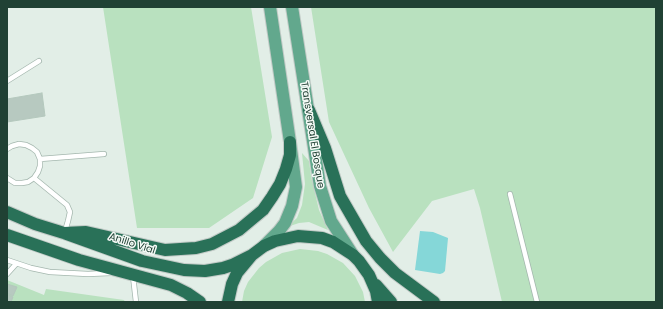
<!DOCTYPE html>
<meta charset="utf-8">
<style>
body{margin:0}
#map{position:relative;width:663px;height:309px;overflow:hidden;background:#e2eee7;font-family:Poppins,sans-serif}
canvas{display:block}
.frame{position:absolute;inset:0;border:8px solid #204134;pointer-events:none}
</style>
<div id="map">
<canvas width="663" height="309"></canvas>
<div class="frame"></div>
</div>
<script>
const c = document.querySelector('canvas').getContext('2d');
c.lineJoin = 'round';
function fillPath(path, color) { c.fillStyle = color; c.fill(path, 'evenodd'); }
const toPath = rows => new Path2D(rows.map(r => 'M' + r).join(''));
function trace(path, color, width, dash) { c.strokeStyle = color; c.lineWidth = width; c.lineCap = dash ? 'butt' : 'round'; c.setLineDash(dash || []); c.stroke(path); }
function write(font, color, halo, rows, align = 'center') {
  c.font = font + ' Poppins,sans-serif'; c.lineWidth = 3; c.setLineDash([]); c.textBaseline = 'middle'; c.strokeStyle = halo; c.fillStyle = color; for (const [text, x, y, turn = 0] of rows) {
    c.save(); c.translate(x, y); c.rotate((+turn || 0) * Math.PI / 180); c.textAlign = isNaN(turn) ? turn : align; if (halo) c.strokeText(text, 0, 0); c.fillText(text, 0, 0); c.restore();
  }
}
fillPath(toPath([
 [103,7,251,7,272,137,253,198,209,228,137,228],
 [311,7,656,7,656,302,502,302,480,208,474,189,432,201,393,252,369,208,329,122],
 [302,153,309,161,311,176,319,210,328,230,309,222,299,223,287,227,297,218,302,205,305,184],
 [300,249,318,251,327,254,343,263,355,276,363,292,365,302,242,302,244,291,248,282,259,268,266,262,282,253],
 [7,280,44,295,46,289,124,300,125,302,7,302]
]), '#b9e1bf');
fillPath(toPath([
 [420,231,433,232,448,238,445,271,443,273,440,274,415,270]
]), '#85d7d8');
const building = toPath([
 [42,93,45,116,7,122,7,99,42,93],
 [7,284,17,287,13,296,7,293,7,284],
 [7,294,13,297,11,302,7,301,7,294]
]);
fillPath(building, '#b7c9c0');
trace(building, '#b4c8bd', 1);
const lane = toPath([
 [7,81,39,61],
 [7,149,12,146,19,144,26,145,32,148,37,152,40,159,40,166,38,172,34,178,28,182,22,183,15,183,7,178],
 [40,159,104,154],
 [34,178,67,205,70,212,68,221,65,231],
 [510,194,537,302],
 [7,260,31,268,50,272,88,274,111,273],
 [7,274,16,264],
 [133,276,136,302]
]);
const primary = toPath([
 [292,7,320,186,331,221,353,255],
 [264,246,279,231,285,223,292,206,296,187,290,142,270,7]
]);
const highway = toPath([
 [309,110,325,148,340,196,366,241,380,258,395,273,434,302],
 [7,212,35,224,64,233,142,261,184,270,205,271,223,268,232,265,252,255],
 [64,233,86,232,165,250,196,248,212,244,239,230,263,210,272,197,280,184,286,169,290,155,290,142],
 [7,235,79,260,171,285,187,293,200,302],
 [376,285,391,302],
 [228,302,232,284,237,273,252,255,264,246,275,241,298,236,322,238,333,242,353,255,359,261,369,275,376,291,378,302]
]);
trace(lane, '#a4b7ae', 6);
trace(primary, '#c1cac6', 14);
trace(highway, '#c1cac6', 14);
trace(lane, '#fff', 4.5);
trace(primary, '#62a88d', 12);
trace(highway, '#297158', 12);
write('10px', '#204134', '#f4faf6', [
 ["Transversal El Bosque",312,135,81],
 ["Anillo Víal",132,244,18]
]);
</script>
